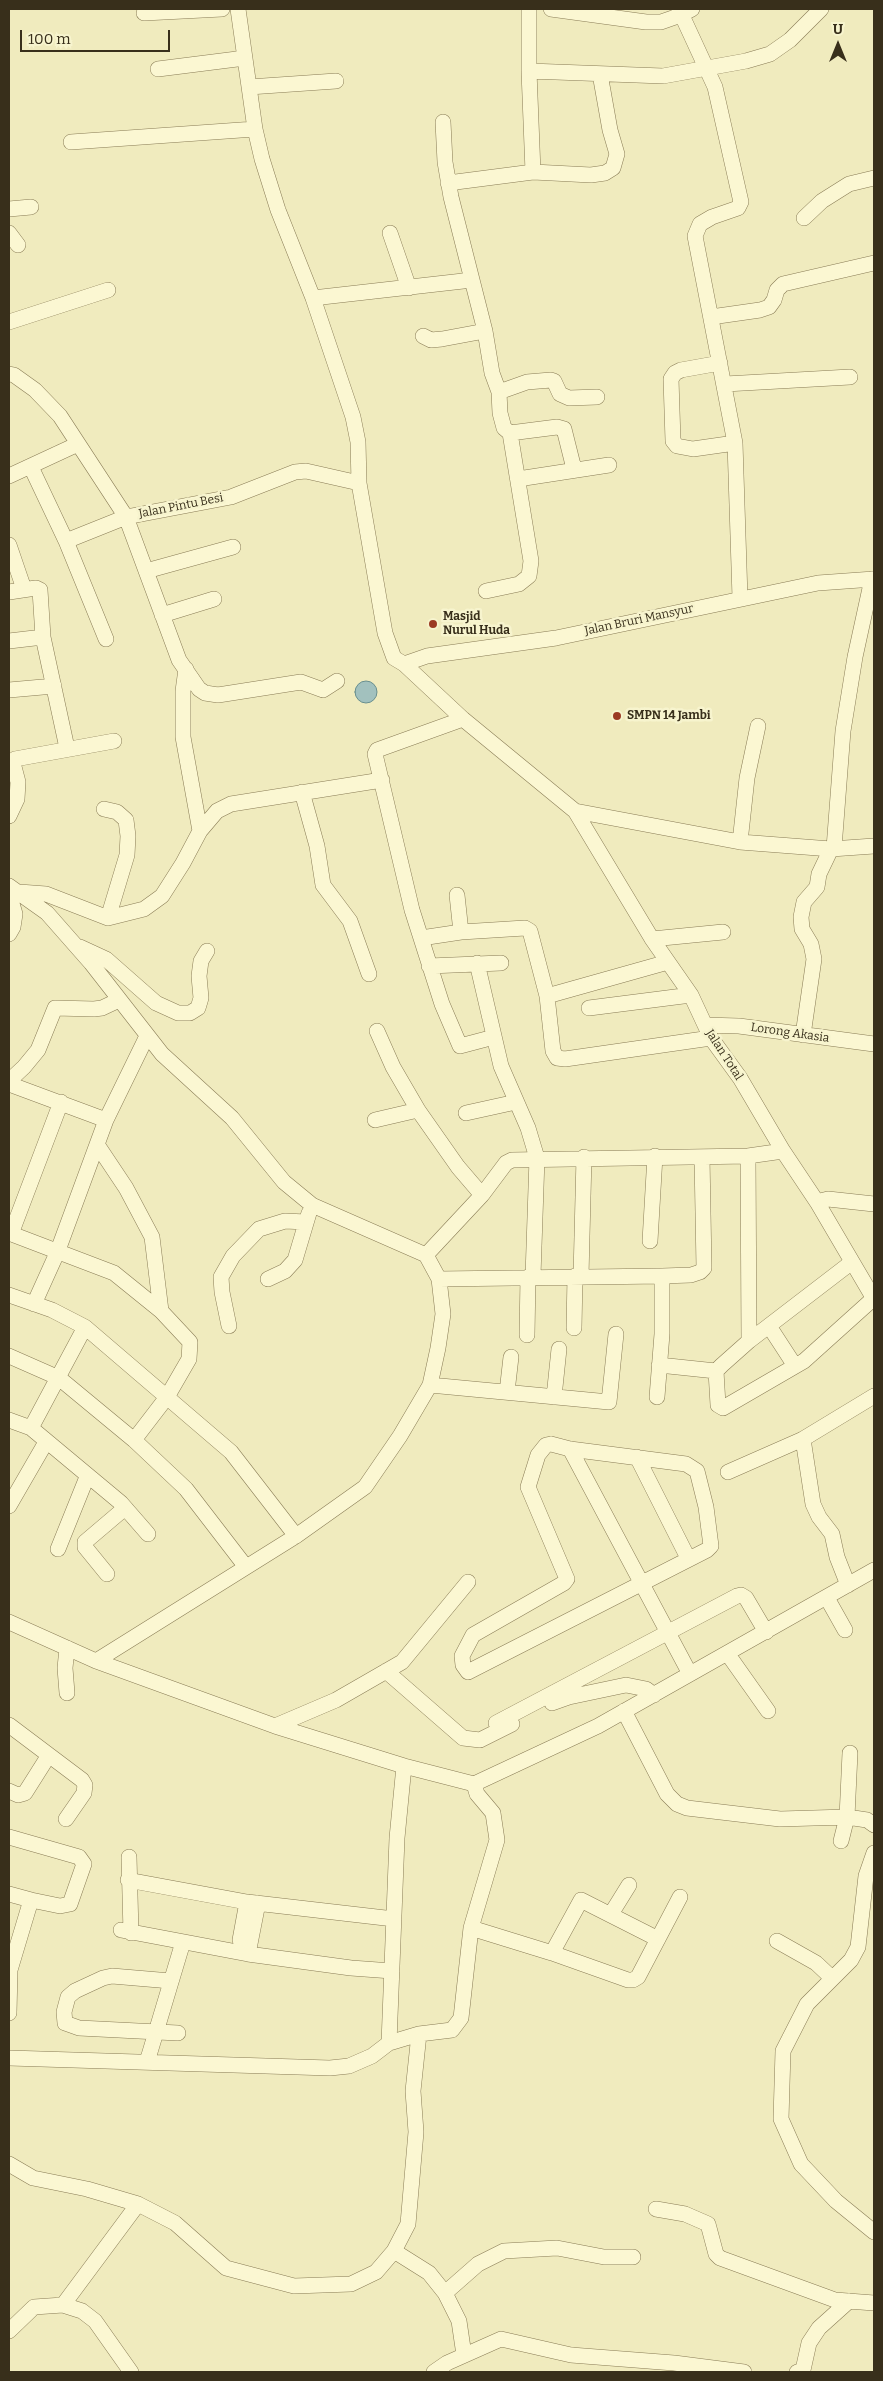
<!DOCTYPE html>
<style>
body{margin:0}
#map{position:relative;width:883px;height:2381px;overflow:hidden;background:#f0ebbe;font-family:Bitter,serif}
canvas{display:block}
.frame{position:absolute;inset:0;border:10px solid #382f1b;pointer-events:none}
.north{position:absolute;left:813px;top:20px;width:50px;height:50px;-webkit-text-stroke:4px #f7f4ce;paint-order:stroke;rotate:0deg;font-size:14px;font-weight:700;line-height:20px;text-align:center;color:#382f1b}
.north::after{content:'';display:block;margin:auto;width:18px;height:22px;background:#382f1b;clip-path:polygon(50% 0,100% 100%,50% 72%,0 100%)}
.scale{position:absolute;left:20px;top:30px;width:150px;height:22px;box-sizing:border-box;border:2px solid #382f1b;border-top:0;padding-left:6px;font-size:15px;line-height:18px;white-space:nowrap;color:#382f1b;-webkit-text-stroke:4px #f7f4ce;paint-order:stroke}
</style>
<div id="map">
<canvas width="883" height="2381"></canvas>
<div class="frame"></div>
<div class="north">U</div>
<div class="scale">100 m</div>
</div>
<script>
const c = document.querySelector('canvas').getContext('2d');
c.lineJoin = 'round';
function fillPath(path, color) { c.fillStyle = color; c.fill(path, 'evenodd'); }
const toPath = rows => new Path2D(rows.map(r => 'M' + r).join(''));
function trace(path, color, width, dash) { c.strokeStyle = color; c.lineWidth = width; c.lineCap = dash ? 'butt' : 'round'; c.setLineDash(dash || []); c.stroke(path); }
function write(font, color, halo, rows, align = 'center') {
  c.font = font + ' Bitter,serif'; c.lineWidth = 5; c.setLineDash([]); c.textBaseline = 'middle'; c.strokeStyle = halo; c.fillStyle = color; for (const [text, x, y, turn = 0] of rows) {
    c.save(); c.translate(x, y); c.rotate((+turn || 0) * Math.PI / 180); c.textAlign = isNaN(turn) ? turn : align; if (halo) c.strokeText(text, 0, 0); c.fillText(text, 0, 0); c.restore();
  }
}
const water = toPath([
 '355 692a11 11 0 1 1 22 0a11 11 0 1 1-22 0Z'
]);
fillPath(water, '#a2c1be');
trace(water, '#698f8e', 1);
const minor = toPath([
 [238,9,255,129,262,159,278,210,313,298,353,417,358,442,359,483,385,633,394,658,404,664,463,719,575,811,740,842,831,849,874,846],
 [551,9,646,22,661,22,681,15,692,9],
 [679,9,715,87,741,202,738,208,712,217,700,224,695,236,735,443,740,598],
 [144,13,222,9],
 [158,69,245,58],
 [529,71,663,76,746,61,770,54,790,40,821,9],
 [249,87,336,81],
 [443,122,445,162,451,197,485,331,492,373,499,392,500,413,504,428,510,433,557,427,564,429,574,469],
 [71,142,255,129],
 [533,172,591,175,605,173,613,168,617,154,610,130,600,74],
 [448,183,533,172,529,71,529,9],
 [9,209,31,207],
 [804,218,822,201,849,184,874,178],
 [9,233,18,245],
 [390,233,409,288],
 [313,298,472,280],
 [711,317,760,310,769,307,774,300,777,290,783,284,874,263],
 [9,322,108,290],
 [423,336,431,340,442,339,485,331],
 [720,363,681,370,675,373,671,379,673,441,677,446,693,449,735,443],
 [9,374,14,375,35,390,60,416,126,517,231,497,295,472,306,471,359,483],
 [725,384,850,377],
 [499,392,527,382,551,380,554,381,560,394,569,398,597,397],
 [31,467,66,541,106,639],
 [9,476,78,444],
 [518,479,609,465],
 [66,541,126,517,179,660,199,689,205,693,218,695,301,682,323,690,337,681],
 [9,545,24,589],
 [146,571,233,547],
 [486,591,519,584,529,576,531,561,510,433],
 [9,592,36,588,40,590,43,637,67,748],
 [162,615,214,599],
 [9,641,43,637],
 [404,664,427,656,556,638,818,583,874,579],
 [186,669,183,691,183,737,200,831],
 [9,690,54,686],
 [463,719,377,750,375,754,412,910,442,1004,460,1046,494,1037],
 [302,792,317,846,323,885,350,921,369,974],
 [104,809,117,812,126,820,128,836,127,855,108,918],
 [575,811,652,939,691,995,711,1038,740,1078,783,1151,817,1202,874,1299],
 [9,816,17,799,18,782,13,763,15,759,114,741],
 [740,842,747,778,758,726],
 [834,848,843,731,855,657,872,579],
 [9,886,47,913,91,963,162,1054,232,1118,284,1182,312,1205,426,1255,439,1279,443,1314,438,1348,430,1385,400,1436,365,1487,296,1536,96,1661],
 [19,892,46,894,108,918,144,909,162,896,183,863,200,831,217,811,231,804,382,780],
 [9,893,15,914,13,927,9,934],
 [457,895,461,932],
 [421,938,461,932,525,928,530,931,547,996,553,1051,557,1058,565,1059,711,1038],
 [652,939,723,932],
 [80,947,106,959,156,1003,178,1013,190,1013,198,1008,201,998,199,976,201,961,207,951],
 [477,963,501,1066,528,1128,537,1158,533,1276],
 [429,966,501,963],
 [547,996,668,962],
 [589,1008,691,995],
 [705,1025,739,1026,874,1044],
 [377,1031,393,1067,418,1110,458,1167,482,1195],
 [803,1035,814,959,811,944,802,929,801,917,804,902,817,887,819,874,831,849],
 [9,1081,24,1067,38,1050,55,1008,94,1009,102,1008,119,1000],
 [9,1084,106,1120],
 [466,1113,516,1102],
 [375,1120,418,1110],
 [98,1146,126,1188,152,1237,161,1311],
 [748,1156,749,1341],
 [817,1202,828,1199,874,1204],
 [9,1233,114,1273,161,1311,190,1342,189,1359,167,1397,134,1440],
 [11,1234,61,1102],
 [650,1241,655,1156],
 [426,1255,482,1195,506,1163,512,1160,748,1156,783,1151],
 [852,1262,749,1341,722,1365,716,1371,718,1405,723,1408,804,1361,874,1298],
 [581,1276,584,1157],
 [268,1279,285,1271,295,1260,309,1213],
 [439,1279,662,1276,691,1275,700,1272,704,1268,702,1157],
 [9,1295,52,1310,85,1327,231,1452,296,1536],
 [34,1304,57,1253,106,1120,147,1036],
 [229,1326,222,1292,221,1277,233,1256,259,1229,285,1221,306,1222],
 [769,1326,795,1366],
 [574,1328,575,1276],
 [527,1335,528,1277],
 [9,1356,59,1378,134,1440,186,1489,246,1567],
 [659,1365,716,1371],
 [430,1385,609,1402,616,1334],
 [507,1392,511,1357],
 [554,1397,559,1349],
 [657,1397,662,1334,662,1276],
 [9,1420,31,1428,121,1503,148,1534],
 [31,1428,85,1327],
 [803,1439,813,1504,819,1517,832,1534,837,1557,848,1585],
 [551,1444,570,1449,686,1464,697,1471,706,1507,711,1546,707,1550,468,1672,463,1665,462,1656,473,1635,564,1583,567,1579,528,1487,538,1455,546,1445,551,1444],
 [570,1449,690,1674],
 [637,1457,688,1558],
 [728,1472,803,1439,874,1396],
 [9,1506,46,1442],
 [58,1549,87,1477],
 [107,1574,85,1547,85,1542,125,1508],
 [827,1598,845,1630],
 [9,1622,96,1661,275,1726,404,1766,474,1784,598,1726,874,1570],
 [727,1653,768,1711],
 [386,1671,463,1738,480,1740,512,1724],
 [67,1693,65,1668,67,1648],
 [552,1703,569,1697,626,1685,646,1689,654,1695],
 [624,1711,667,1794,677,1804,687,1808,780,1819,847,1817,867,1820,874,1825],
 [496,1723,737,1596,741,1595,746,1598,766,1632],
 [9,1725,82,1780,85,1785,84,1793,66,1819],
 [275,1726,336,1700,402,1662,468,1582],
 [9,1791,18,1795,25,1793,49,1755],
 [9,1837,79,1857,84,1864,70,1904,60,1906,31,1900],
 [841,1841,847,1817,850,1753],
 [874,1853,866,1876,858,1947,851,1960,807,2004,783,2051,781,2119,801,2164,836,2201,874,2232],
 [129,1857,131,1933],
 [128,1880,247,1902,394,1919],
 [9,1894,31,1900,10,1970,9,2013],
 [611,1914,629,1885],
 [471,1928,552,1953,628,1980,633,1980,638,1977,680,1897],
 [121,1930,248,1954,351,1968,392,1971],
 [240,1940,247,1902],
 [777,1941,816,1963,832,1978],
 [552,1953,581,1900,658,1939],
 [248,1954,258,1903],
 [171,1981,112,1976,103,1978,75,1991,68,1997,64,2012,65,2023,79,2028,178,2033],
 [389,2043,419,2034,452,2030,461,2018,471,1928,497,1840,493,1813,477,1794,474,1784],
 [9,2058,330,2068,349,2066,372,2056,389,2043,397,1838,404,1766],
 [147,2062,183,1942],
 [9,2164,33,2178,87,2189,138,2204,175,2223,226,2268,294,2286,351,2284,376,2272,394,2251,408,2224,416,2132,413,2091,419,2034],
 [656,2209,685,2214,708,2224,716,2254,720,2258,835,2300,874,2303],
 [394,2251,429,2273,445,2293,459,2321,464,2355],
 [445,2293,478,2264,504,2251,557,2248,604,2257,633,2257],
 [63,2305,138,2204],
 [9,2331,34,2307,63,2305,82,2311,95,2321,131,2372],
 [434,2372,447,2363,501,2339,571,2355,674,2363,744,2372],
 [797,2372,803,2370,809,2343,819,2328,849,2301]
]);
trace(minor, '#897c56', 16);
trace(minor, '#fbf7d2', 15);
for (const [x, y, r, color] of [
 [433,624,5,"#9b3a23"],
 [617,716,5,"#9b3a23"]
]) { const dot = new Path2D(); dot.arc(x, y, r, 0, 2 * Math.PI); c.fillStyle = color; c.fill(dot); trace(dot, '#f7f4ce', 2); }
write('12px', '#382f1b', '#f7f4ce', [
 ["Jalan Pintu Besi",181,506,-11],
 ["Jalan Bruri Mansyur",639,620,-12],
 ["Lorong Akasia",790,1033,8],
 ["Jalan Total",724,1055,57]
]);
write('bold 12px', '#382f1b', '#f7f4ce', [
 ["Masjid",443,617],
 ["Nurul Huda",443,631],
 ["SMPN 14 Jambi",627,716]
], 'left');
</script>
